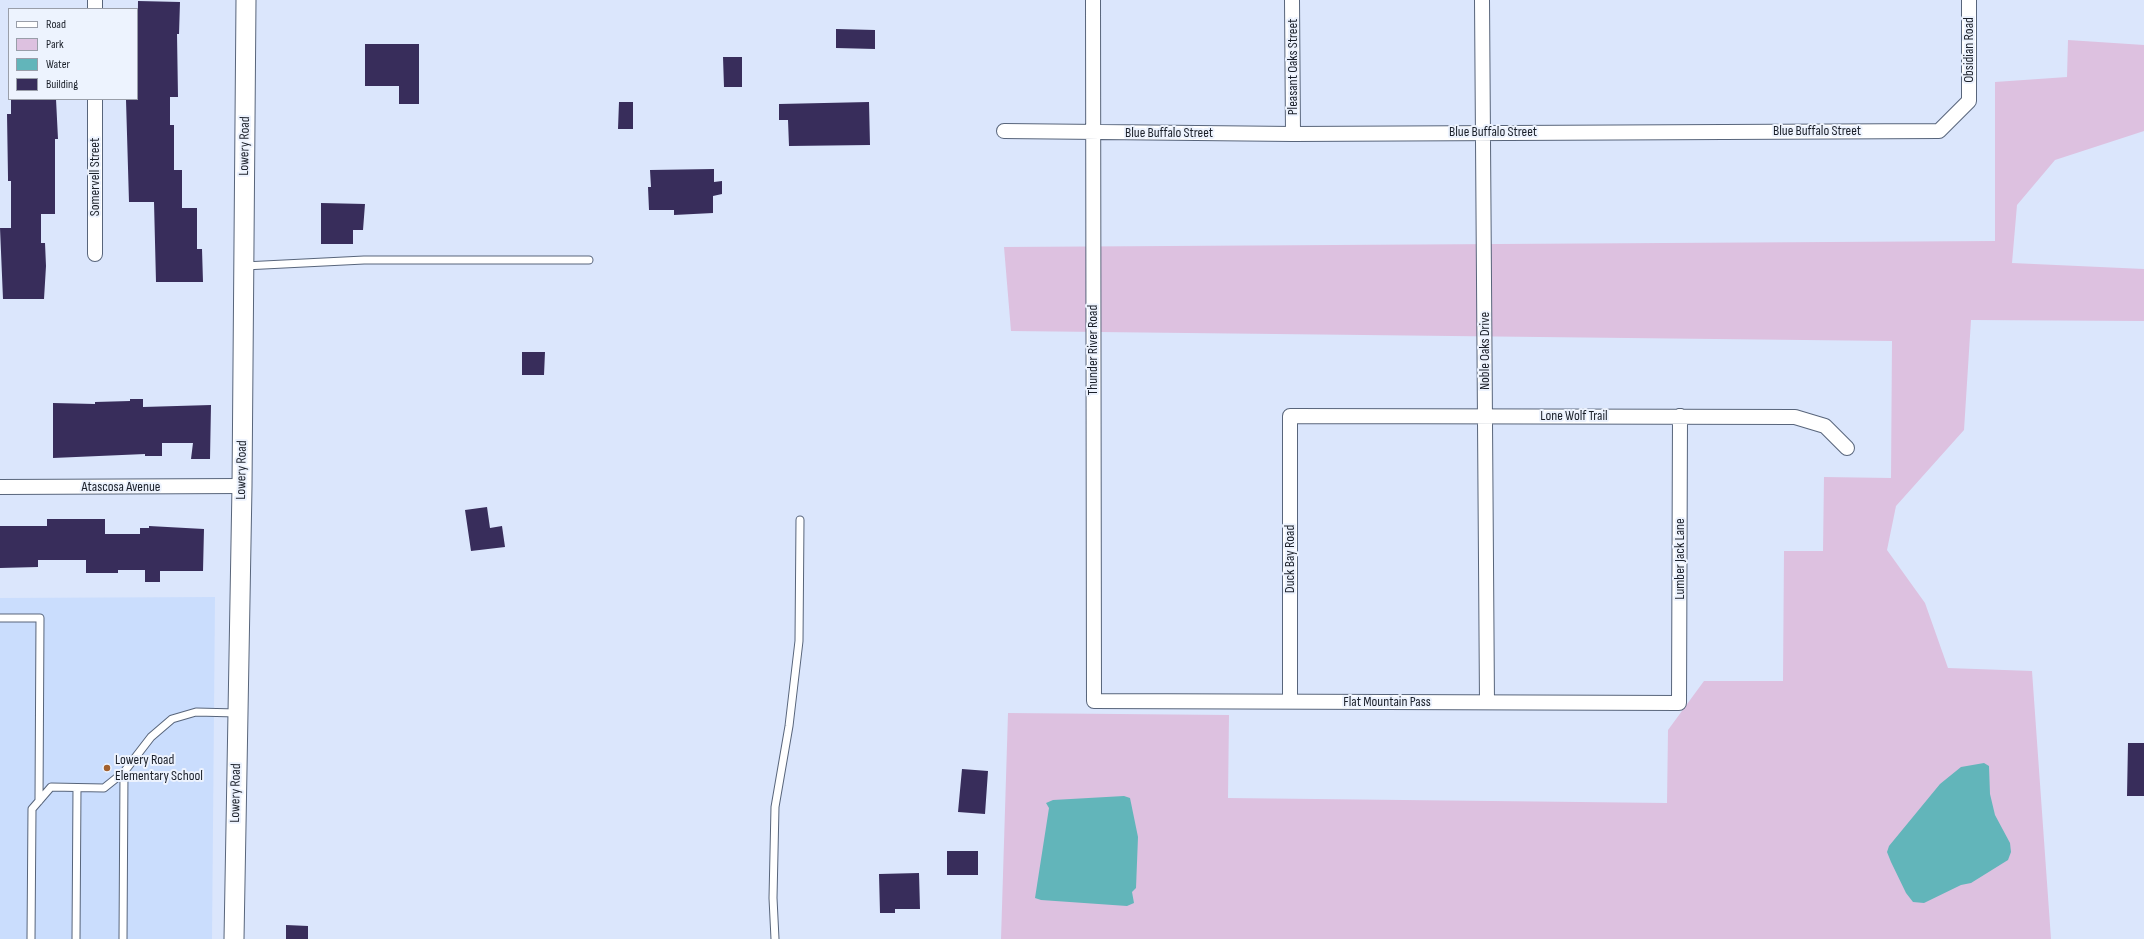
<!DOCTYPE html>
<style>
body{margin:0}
#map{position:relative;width:2144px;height:939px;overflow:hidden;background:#dbe6fc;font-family:"Sofia Sans Condensed",sans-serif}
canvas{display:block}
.legend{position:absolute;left:8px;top:8px;width:130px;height:92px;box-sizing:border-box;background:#edf3fe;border:1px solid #999ea9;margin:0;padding:5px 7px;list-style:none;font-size:12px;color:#1a1f29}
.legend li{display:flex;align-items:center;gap:8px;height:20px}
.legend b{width:20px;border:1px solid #999ea9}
</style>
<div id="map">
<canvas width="2144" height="939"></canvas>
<ul class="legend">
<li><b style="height:5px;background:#fff"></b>Road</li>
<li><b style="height:11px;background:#ddc1e0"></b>Park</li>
<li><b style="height:11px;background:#62b5ba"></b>Water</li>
<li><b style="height:11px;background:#382d5b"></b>Building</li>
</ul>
</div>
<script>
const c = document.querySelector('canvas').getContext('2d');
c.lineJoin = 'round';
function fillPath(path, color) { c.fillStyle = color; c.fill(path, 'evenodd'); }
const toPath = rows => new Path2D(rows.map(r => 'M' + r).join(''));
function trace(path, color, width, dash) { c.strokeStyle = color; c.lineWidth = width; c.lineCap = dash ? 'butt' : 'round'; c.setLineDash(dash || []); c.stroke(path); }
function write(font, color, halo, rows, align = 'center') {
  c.font = font + ' "Sofia Sans Condensed",sans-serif'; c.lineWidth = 4; c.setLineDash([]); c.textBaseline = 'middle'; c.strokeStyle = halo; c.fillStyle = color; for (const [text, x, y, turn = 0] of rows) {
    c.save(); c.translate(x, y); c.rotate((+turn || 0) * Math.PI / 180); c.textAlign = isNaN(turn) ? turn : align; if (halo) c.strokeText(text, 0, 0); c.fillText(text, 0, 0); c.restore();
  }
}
fillPath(toPath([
 [215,597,212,939,0,939,0,598]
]), '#caddfd');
fillPath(toPath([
 [2068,40,2144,45,2144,131,2055,160,2017,205,2012,263,2144,269,2144,321,1971,320,1964,430,1896,506,1887,550,1925,603,1948,668,2032,671,2051,939,1001,939,1008,713,1229,715,1228,798,1667,803,1668,730,1704,681,1783,681,1784,551,1823,551,1824,477,1891,478,1892,341,1011,331,1004,247,1995,241,1995,82,2067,77]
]), '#ddc1e0');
fillPath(toPath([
 [1984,763,1989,766,1990,794,1995,815,2010,843,2011,852,2008,860,1971,883,1961,885,1924,903,1913,902,1906,893,1891,862,1887,852,1889,846,1940,784,1961,767],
 [1124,796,1130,798,1138,837,1136,888,1132,892,1134,903,1127,906,1041,900,1035,898,1049,808,1046,803,1053,800]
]), '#62b5ba');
fillPath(toPath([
 [138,1,180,2,179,34,177,34,178,97,170,97,170,125,174,125,174,170,182,170,182,208,197,208,197,249,202,249,203,282,156,282,154,202,129,202,126,100,137,99],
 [836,29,875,30,875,49,836,48],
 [365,44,419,44,419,104,399,104,399,86,365,86],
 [723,57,742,57,742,87,724,87],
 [11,99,56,99,58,139,55,139,55,214,41,214,41,243,45,243,46,266,44,299,3,299,0,228,11,228,11,181,8,181,8,177,7,114,11,114],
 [619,102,633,102,633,129,618,129],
 [869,102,870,145,789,146,788,120,779,120,779,104],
 [714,169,714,182,722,181,722,194,713,196,713,213,674,215,674,210,649,210,648,187,651,187,650,170],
 [321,203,365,204,363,230,353,230,353,244,321,244],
 [522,352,545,352,544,375,522,375],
 [130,399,143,399,143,407,211,405,210,459,191,459,193,443,162,443,162,456,145,456,145,454,53,458,53,403,95,404,95,402,130,401],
 [487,507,490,528,502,526,505,547,471,551,465,510],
 [47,519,105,519,105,534,140,534,140,528,149,528,149,526,204,529,203,571,160,571,160,582,145,582,145,570,118,570,118,573,86,573,86,560,38,560,38,567,0,568,0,526,47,526],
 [2128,743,2144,743,2144,796,2127,796],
 [962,769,988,771,985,814,958,812],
 [947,851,978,851,978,875,947,875],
 [919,873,920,909,895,909,895,913,880,913,879,874],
 [286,925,308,926,308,939,286,939]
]), '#382d5b');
const lane = toPath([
 [244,266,364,260,589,260],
 [0,618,40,618,39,801],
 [31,939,32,809,51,787,104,788,124,772,151,737,172,719,196,712,237,713],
 [76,939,77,788],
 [123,939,124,772],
 [775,939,773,898,775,807,789,726,799,641,800,520]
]);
const street = toPath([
 [95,0,95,9],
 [1093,0,1094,701,1679,703,1680,416],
 [1292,0,1293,134],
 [1482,0,1487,702],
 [95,99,95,254],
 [1004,131,1293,134,1939,131,1969,101,1969,0],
 [0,487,242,486],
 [1290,701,1290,416,1795,417,1825,426,1847,448]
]);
const secondary = toPath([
 [234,939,242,486,246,0]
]);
trace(lane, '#58657b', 9);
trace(street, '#58657b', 16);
trace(secondary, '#58657b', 21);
trace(lane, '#fff', 7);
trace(street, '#fff', 14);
trace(secondary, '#fff', 19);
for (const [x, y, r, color] of [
 [107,768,4,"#a2602d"]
]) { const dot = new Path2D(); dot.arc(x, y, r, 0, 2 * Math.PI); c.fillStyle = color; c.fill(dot); trace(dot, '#edf3fe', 1.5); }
write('14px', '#1a1f29', '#edf3fe', [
 ["Obsidian Road",1969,50,-90],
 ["Pleasant Oaks Street",1293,67,-90],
 ["Blue Buffalo Street",1817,131],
 ["Blue Buffalo Street",1493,132],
 ["Blue Buffalo Street",1169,133],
 ["Lowery Road",245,146,-89],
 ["Somervell Street",95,177,-90],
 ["Thunder River Road",1093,350,-90],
 ["Noble Oaks Drive",1485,351,-90],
 ["Lone Wolf Trail",1574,416],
 ["Lowery Road",242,470,-89],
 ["Atascosa Avenue",121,487],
 ["Duck Bay Road",1290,559,-90],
 ["Lumber Jack Lane",1680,559,-90],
 ["Flat Mountain Pass",1387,702],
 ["Lowery Road",236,793,-89]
]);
write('14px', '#1a1f29', '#edf3fe', [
 ["Lowery Road",115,760],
 ["Elementary School",115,776]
], 'left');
</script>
